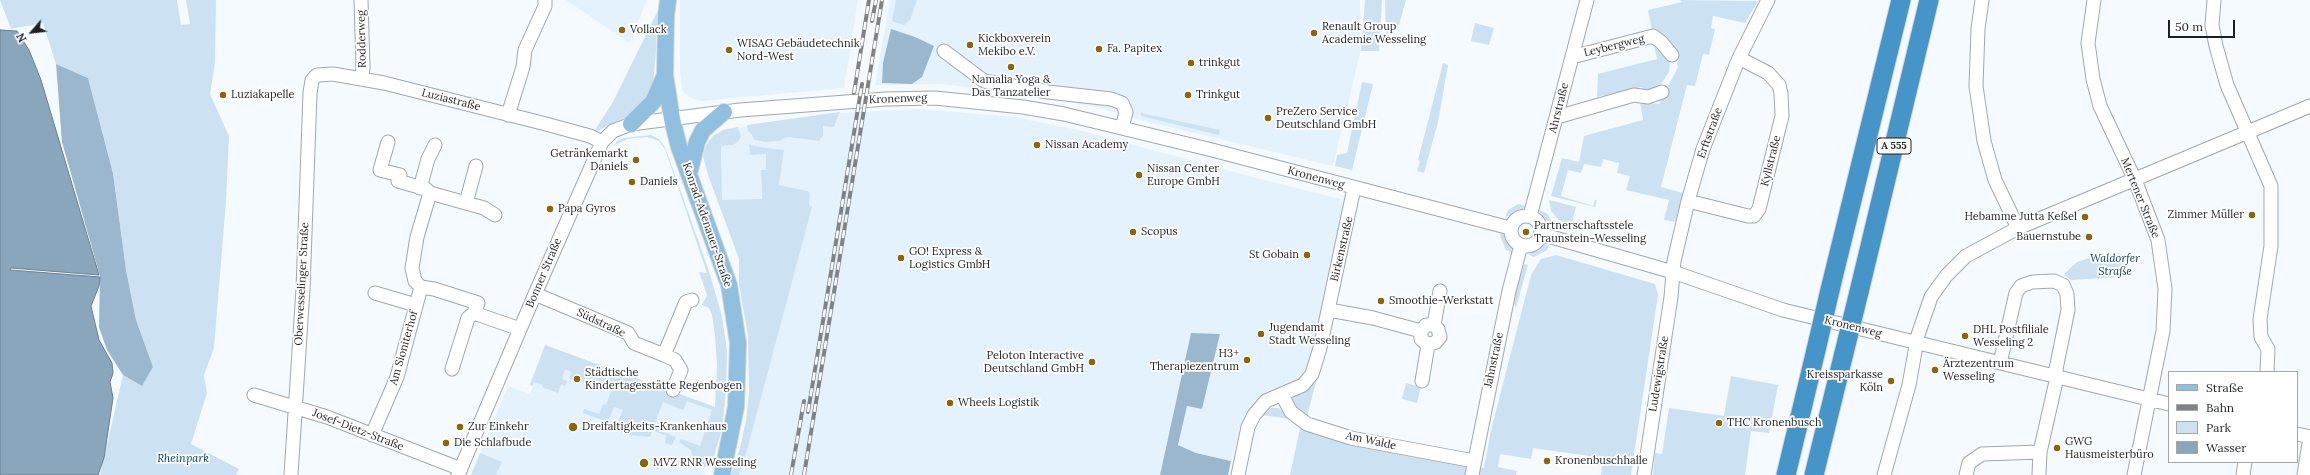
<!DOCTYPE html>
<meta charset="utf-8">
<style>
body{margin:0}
#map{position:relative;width:2310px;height:475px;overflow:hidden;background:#f4fafe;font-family:Lora,serif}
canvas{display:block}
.legend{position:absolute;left:2168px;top:371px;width:130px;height:92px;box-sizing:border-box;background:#fff;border:1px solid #a5a6a7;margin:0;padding:5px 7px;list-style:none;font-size:12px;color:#1d2022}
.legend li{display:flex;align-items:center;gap:8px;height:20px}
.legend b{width:20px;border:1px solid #a5a6a7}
.north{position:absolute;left:12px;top:12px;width:40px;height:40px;-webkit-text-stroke:3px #fff;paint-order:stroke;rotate:242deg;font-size:11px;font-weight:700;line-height:16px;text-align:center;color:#1d2022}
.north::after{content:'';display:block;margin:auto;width:14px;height:18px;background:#1d2022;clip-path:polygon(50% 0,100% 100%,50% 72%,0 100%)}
.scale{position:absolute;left:2168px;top:20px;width:67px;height:18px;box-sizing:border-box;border:2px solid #1d2022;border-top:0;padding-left:5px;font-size:12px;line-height:14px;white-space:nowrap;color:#1d2022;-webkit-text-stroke:3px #fff;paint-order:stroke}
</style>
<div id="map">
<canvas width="2310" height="475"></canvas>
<ul class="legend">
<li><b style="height:5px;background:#90bfdf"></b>Straße</li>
<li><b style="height:5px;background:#7f8386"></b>Bahn</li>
<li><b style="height:11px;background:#cce2f3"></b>Park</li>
<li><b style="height:11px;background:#8aa6bc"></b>Wasser</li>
</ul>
<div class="north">N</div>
<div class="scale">50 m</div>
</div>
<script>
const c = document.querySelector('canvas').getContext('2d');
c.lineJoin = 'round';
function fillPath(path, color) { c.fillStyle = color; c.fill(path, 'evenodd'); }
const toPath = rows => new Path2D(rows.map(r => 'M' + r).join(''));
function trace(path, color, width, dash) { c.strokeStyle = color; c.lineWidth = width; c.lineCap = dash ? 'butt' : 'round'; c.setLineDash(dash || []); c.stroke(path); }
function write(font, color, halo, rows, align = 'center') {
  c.font = font + ' Lora,serif'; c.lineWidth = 3.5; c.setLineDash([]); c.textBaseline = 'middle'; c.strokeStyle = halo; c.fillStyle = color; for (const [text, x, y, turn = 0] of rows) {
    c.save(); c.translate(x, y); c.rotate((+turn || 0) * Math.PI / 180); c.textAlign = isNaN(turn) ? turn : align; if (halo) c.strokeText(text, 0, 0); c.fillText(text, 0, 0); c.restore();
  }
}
fillPath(toPath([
 [566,0,647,0,629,43],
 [680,0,858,0,844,88,701,101,691,98,684,93,682,88,680,71],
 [890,0,1360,0,1361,49,1333,166,1140,120,1097,107,1012,92,940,84,875,85],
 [920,109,1014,117,1078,130,1268,181,1341,199,1345,204,1318,338,1306,374,1296,381,1262,397,1239,431,1231,461,1196,453,1178,445,1187,406,1202,409,1220,335,1191,333,1160,475,739,475,811,207,808,205,810,196,808,191,779,185,784,150,759,147,749,144,749,150,766,154,766,170,761,171,762,200,722,200,721,146,733,145,738,142,740,139,739,128,741,127,747,126,752,137,759,141,773,142,787,137,819,141,823,136,823,126,837,122,840,113],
 [545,345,715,407,701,471,706,475,471,475,508,386,530,394,533,386,530,384]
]), '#e4f2fd');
fillPath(toPath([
 [0,0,177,0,181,25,190,24,186,0,216,0,215,63,210,94,229,136,226,201,214,348,204,375,207,393,191,444,239,469,236,475,100,475,123,375,142,386,153,367,136,320,126,270,113,172,88,78,56,64,43,23,11,29],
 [896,0,917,0,910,20,904,25,892,21],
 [1365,0,1382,0,1379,51,1361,51],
 [1385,0,1406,0,1399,25,1390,24,1386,48],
 [1680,0,1758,1,1745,23,1713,16,1711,28,1715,29,1709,55,1703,54,1695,86,1687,85,1661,187,1683,193,1675,222,1664,220,1669,200,1626,190,1630,176,1617,173,1619,163,1603,159,1601,167,1584,164,1581,173,1568,170,1561,196,1593,206,1595,200,1597,200,1595,207,1551,196,1562,158,1579,162,1584,136,1643,120,1640,102,1659,104,1678,67,1675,54,1652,31,1648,10,1682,2],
 [661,4,656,33,656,51,653,86,649,97,628,117,619,120,593,133,613,102],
 [1475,23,1494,28,1489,45,1471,41],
 [1653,41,1668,55,1670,61,1669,72,1660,86,1652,91,1643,93,1642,87,1597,97,1598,74,1657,59],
 [1443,63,1448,65,1438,122,1424,173,1417,171,1420,161,1418,160],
 [1362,82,1373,84,1352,170,1335,166,1337,155,1347,153],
 [840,112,834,127,823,126,823,136,819,141,787,137,779,141,765,142,755,140,748,130,747,125],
 [1141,113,1220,130,1219,135,1141,116],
 [738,127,741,136,738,142,733,145,721,146,722,200,762,199,761,170,766,170,766,154,750,155,749,144,759,147,784,150,779,185,808,191,810,194,809,205,812,207,747,450,739,475,731,475,740,448,746,420,749,393,748,336,739,284,739,259,708,175,703,156,706,145,713,136,723,130],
 [651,135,659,139,665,147,708,268,722,316,727,351,726,390,722,429,711,467,703,467,694,462,691,450,679,442,681,439,700,446,712,410,687,401,683,410,663,402,650,437,628,435,615,429,623,410,614,407,608,422,583,413,584,409,599,414,603,404,606,405,611,391,605,389,604,391,594,388,595,385,569,379,571,372,565,369,562,379,567,381,565,386,561,385,558,393,542,387,543,385,534,382,533,386,530,385,545,345,715,407,717,365,715,336,712,315,709,308,702,305,707,295,699,272,707,273,665,149,659,141,647,137,627,139,615,145,617,141,624,138],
 [1549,200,1576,207,1571,227,1558,219,1551,211],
 [1518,204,1526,206,1515,215,1505,217,1508,210],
 [1539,210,1548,214,1552,223,1551,230,1543,223],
 [1502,231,1511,243,1512,252,1506,250,1500,236],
 [1544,244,1549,245,1547,250,1534,257,1529,255],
 [2118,253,2128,258,2129,264,2127,272,2119,277,2071,280,2064,274,2077,262,2096,256],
 [1556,255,1655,284,1658,295,1631,475,1601,475,1602,465,1595,464,1596,457,1533,448,1531,459,1500,454,1498,467,1517,471,1516,475,1290,475,1300,428,1310,432,1484,468,1491,430,1531,275,1541,259],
 [1524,264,1528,265,1516,308,1513,301],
 [1731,376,1778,385,1769,433,1751,431,1745,475,1653,475,1655,453,1662,454,1669,408,1724,416],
 [1314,377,1317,378,1306,420,1292,403,1292,399],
 [1406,383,1421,387,1417,403,1402,399],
 [1272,408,1279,408,1289,419,1262,415],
 [658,422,663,423,660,431,676,437,672,445,665,443,667,436,654,431],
 [480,453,502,462,496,475,471,475]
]), '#cce2f3');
fillPath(toPath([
 [891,29,915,37,934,46,922,77,912,84,882,83,883,63],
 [56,64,88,78,113,173,126,270,136,320,153,367,142,386,123,375,107,350,99,327,100,276,62,142],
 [1191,333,1220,334,1202,409,1187,406,1178,445,1196,453,1231,461,1228,475,1160,475]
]), '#9ab7cd');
const water = toPath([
 [0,30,17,31,29,50,41,80,99,275,11,268,10,270,100,277,99,286,91,306,99,340,112,363,113,373,110,382,113,398,104,458,98,475,0,475,0,30]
]);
fillPath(water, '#8aa6bc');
trace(water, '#697e8e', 1);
const minor = toPath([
 [361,0,363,67,362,79],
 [1982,0,1978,29,1976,86,1984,141,1995,180,2018,228],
 [2094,0,2088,43,2093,79,2100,106,2135,180,2158,240,2165,289,2163,331,2134,475],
 [2214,0,2212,25,2216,46,2227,85,2271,186,2271,246,2260,319,2261,337,2268,349,2267,372],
 [944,51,984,81,1048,92,1111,99,1122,103,1126,112,1122,128],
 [1572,57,1653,36,1661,42,1672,55],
 [508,115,523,67,525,50,545,6,545,0],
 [1557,117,1634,95,1648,97,1662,92],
 [388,142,380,170,400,175,398,181,426,189,430,193],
 [420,188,428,159,435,145],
 [1688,201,1748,216,1754,216,1759,209,1782,116,1781,93,1779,85,1768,73,1739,58],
 [466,203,476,166],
 '1511 231a15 15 0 1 1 30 0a15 15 0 1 1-30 0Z',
 [1530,216,1587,0],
 [1541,234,1673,272,1783,310,2169,404],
 [421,287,434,289,478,303,474,313,468,318,452,369],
 [375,293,416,305],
 [535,294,628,333,634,343,664,355],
 [1329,310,1373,318,1421,331,1426,325,1434,325,1438,329,1440,337,1436,342,1428,345,1421,339,1421,331],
 [474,313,520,329],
 [1434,325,1440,291],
 [2000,363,2016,293,2021,286,2032,282,2054,281,2063,285,2067,294,2068,310,2056,369,2057,377,2040,452,2039,475],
 [1422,381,1428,345],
 [673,390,681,370,675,360,664,355,686,302,692,300],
 [254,395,327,417,461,469],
 [1282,395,1291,412,1307,424,1351,438,1474,461],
 [2297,434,2310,437,2304,475],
 [372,435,397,377,421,287,415,281,412,268,417,237,430,193,484,208,495,215],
 [291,475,303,289,310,93,312,80,317,75,333,74,384,83,542,123,590,136,602,142],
 [458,475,535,294,602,142,613,131,631,124,740,110,886,99,935,98,1023,107,1064,114,1212,150,1510,228],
 [1238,475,1248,427,1254,415,1266,401,1303,385,1312,374,1320,348,1354,188],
 [1472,475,1509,291,1521,245],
 [1644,475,1671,297,1674,261,1688,201,1703,149,1739,58,1768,0],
 [1884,475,1909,385,1918,335,1931,297,1946,276,1966,256,2018,228,2310,106],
 [1966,475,1969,463,1982,454,2040,452],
 [2243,475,2245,462]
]);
const major = toPath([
 [668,0,666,16,665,75,672,119,679,147,729,285,738,343,736,407,722,475],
 [631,124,653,102,665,75],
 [689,174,697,142,703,130,724,112]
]);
const highway = toPath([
 [1830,290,1901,0],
 [1859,292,1929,0],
 [1786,475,1816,350],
 [1814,475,1844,353]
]);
trace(minor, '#a0a8ad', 15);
trace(major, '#d6d7d7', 18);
trace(highway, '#d6d7d7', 21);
trace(minor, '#fff', 13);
trace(major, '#90bfdf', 16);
trace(highway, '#4695c9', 19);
const rail = toPath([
 [872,21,876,0],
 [854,93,869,0],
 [808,412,862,84],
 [791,475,804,401],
 [804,475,882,0]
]);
trace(rail, '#7f8386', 4);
trace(rail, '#fff', 2.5, [8]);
const highwayBridge = toPath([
 [1816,350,1830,290],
 [1844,353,1859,292]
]);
trace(highwayBridge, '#d6d7d7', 21, []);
trace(highwayBridge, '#4695c9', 19);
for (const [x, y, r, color] of [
 [622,30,4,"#886704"],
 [1314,33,4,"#886704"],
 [970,45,4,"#886704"],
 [1099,49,4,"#886704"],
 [729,50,4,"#886704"],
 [1191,63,4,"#886704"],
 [1011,67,4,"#886704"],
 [223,95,4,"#886704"],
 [1188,95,4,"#886704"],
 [1268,118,4,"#886704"],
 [1037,145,4,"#886704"],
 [636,160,4,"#886704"],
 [1139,175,4,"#886704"],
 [632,182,4,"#886704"],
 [550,209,4,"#886704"],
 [2252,215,4,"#886704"],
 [2085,217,4,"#886704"],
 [1133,232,4,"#886704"],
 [1526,232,4,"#886704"],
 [2089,237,4,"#886704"],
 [1307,255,4,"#886704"],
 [901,258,4,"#886704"],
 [1381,301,4,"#886704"],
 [1261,334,4,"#886704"],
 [1965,336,4,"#886704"],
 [1247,360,4,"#886704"],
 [1092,362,4,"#886704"],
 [1935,370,4,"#886704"],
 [577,379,4,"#886704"],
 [1891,381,4,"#886704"],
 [950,403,4,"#886704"],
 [1719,423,4,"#886704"],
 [460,427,4,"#886704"],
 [573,427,5,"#886704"],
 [446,443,4,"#886704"],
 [2057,448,4,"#886704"],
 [1547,461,4,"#886704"],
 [644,463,5,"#886704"]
]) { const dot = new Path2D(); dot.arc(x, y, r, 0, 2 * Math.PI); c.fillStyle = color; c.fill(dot); trace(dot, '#fff', 1.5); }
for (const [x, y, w] of [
 [1894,146,34]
]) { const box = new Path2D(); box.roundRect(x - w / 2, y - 8, w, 16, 3); c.fillStyle = '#fff'; c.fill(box); trace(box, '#1d2022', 1); }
write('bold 10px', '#1d2022', null, [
 ["A 555",1894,146]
]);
write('11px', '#1d2022', '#fff', [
 ["Renault Group",1322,27],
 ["Academie Wesseling",1322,40],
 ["Vollack",630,30],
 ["Kickboxverein",978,39],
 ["Mekibo e.V.",978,52],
 ["WISAG Gebäudetechnik",737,44],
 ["Nord-West",737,57],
 ["Fa. Papitex",1107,49],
 ["trinkgut",1199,63],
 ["Namalia Yoga &",1011,80,"center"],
 ["Das Tanzatelier",1011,93,"center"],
 ["Luziakapelle",231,95],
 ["Trinkgut",1196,95],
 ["PreZero Service",1276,112],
 ["Deutschland GmbH",1276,125],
 ["Nissan Academy",1045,145],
 ["Getränkemarkt",628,154,"right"],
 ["Daniels",628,167,"right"],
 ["Nissan Center",1147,169],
 ["Europe GmbH",1147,182],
 ["Daniels",640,182],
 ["Papa Gyros",558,209],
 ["Zimmer Müller",2244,215,"right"],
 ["Hebamme Jutta Keßel",2077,217,"right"],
 ["Partnerschaftsstele",1534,226],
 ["Traunstein-Wesseling",1534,239],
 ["Scopus",1141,232],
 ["Bauernstube",2081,237,"right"],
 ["GO! Express &",909,252],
 ["Logistics GmbH",909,265],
 ["St Gobain",1299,255,"right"],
 ["Smoothie-Werkstatt",1389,301],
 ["Jugendamt",1269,328],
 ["Stadt Wesseling",1269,341],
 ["DHL Postfiliale",1973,330],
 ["Wesseling 2",1973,343],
 ["H3+",1239,354,"right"],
 ["Therapiezentrum",1239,367,"right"],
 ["Peloton Interactive",1084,356,"right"],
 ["Deutschland GmbH",1084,369,"right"],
 ["Ärztezentrum",1943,364],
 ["Wesseling",1943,377],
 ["Städtische",585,373],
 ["Kindertagesstätte Regenbogen",585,386],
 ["Kreissparkasse",1883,375,"right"],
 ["Köln",1883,388,"right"],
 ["Wheels Logistik",958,403],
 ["THC Kronenbusch",1727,423],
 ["Zur Einkehr",468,427],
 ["Dreifaltigkeits-Krankenhaus",582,427],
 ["GWG",2065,442],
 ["Hausmeisterbüro",2065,455],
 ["Die Schlafbude",454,443],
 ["Kronenbuschhalle",1555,461],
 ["MVZ RNR Wesseling",653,463]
], 'left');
write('11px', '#1d2022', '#fff', [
 ["Rodderweg",362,39,-91],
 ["Leybergweg",1614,46,-14],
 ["Kronenweg",898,99,-2],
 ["Luziastraße",451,100,14],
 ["Ahrstraße",1559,108,-76],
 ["Erftstraße",1710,133,-70],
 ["Kyllstraße",1771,161,-76],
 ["Kronenweg",1316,178,15],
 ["Mertener Straße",2140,198,68],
 ["Konrad-Adenauer-Straße",707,225,71],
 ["Birkenstraße",1342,249,-77],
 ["Bonner Straße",544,273,-67],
 ["Oberwesselinger Straße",302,284,-87],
 ["Südstraße",601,323,25],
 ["Kronenweg",1853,327,14],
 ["Am Sioniterhof",404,348,-74],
 ["Jahnstraße",1494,360,-78],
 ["Ludewigstraße",1659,374,-81],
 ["Josef-Dietz-Straße",358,430,21],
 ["Am Walde",1371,441,12]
]);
write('italic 11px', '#003654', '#fff', [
 ["Waldorfer",2115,259],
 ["Straße",2115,272],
 ["Rheinpark",183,459]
]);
</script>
